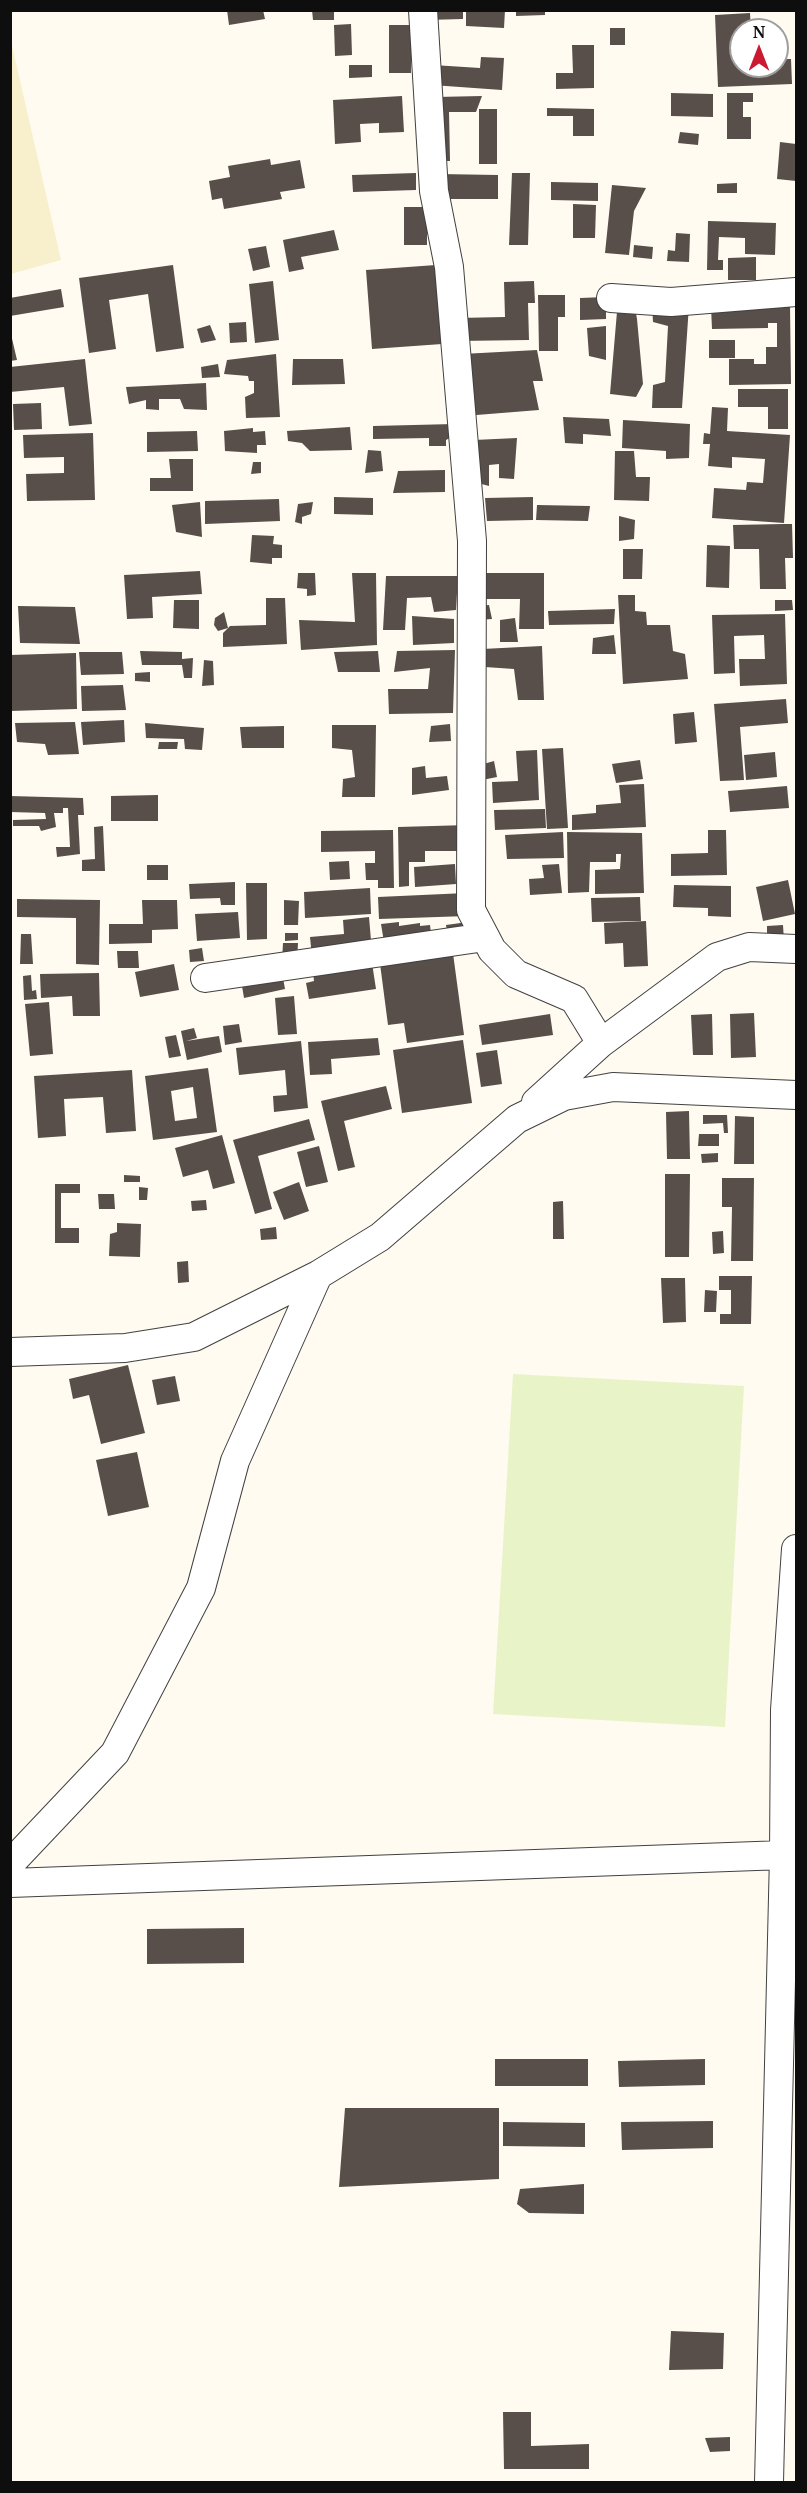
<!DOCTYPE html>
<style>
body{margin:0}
#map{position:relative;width:807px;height:2493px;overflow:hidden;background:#fffbf0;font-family:"Noto Serif",serif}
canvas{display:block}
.frame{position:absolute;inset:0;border:12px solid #0e0e0e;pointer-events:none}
.north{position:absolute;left:729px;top:18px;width:60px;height:60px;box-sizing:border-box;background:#fff;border:2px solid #9f9f9f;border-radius:50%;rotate:0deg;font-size:16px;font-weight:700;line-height:24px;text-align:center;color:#0e0e0e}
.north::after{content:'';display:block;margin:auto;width:21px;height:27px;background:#cb1931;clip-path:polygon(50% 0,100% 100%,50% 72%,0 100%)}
</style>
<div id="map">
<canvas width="807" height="2493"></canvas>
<div class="frame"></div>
<div class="north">N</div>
</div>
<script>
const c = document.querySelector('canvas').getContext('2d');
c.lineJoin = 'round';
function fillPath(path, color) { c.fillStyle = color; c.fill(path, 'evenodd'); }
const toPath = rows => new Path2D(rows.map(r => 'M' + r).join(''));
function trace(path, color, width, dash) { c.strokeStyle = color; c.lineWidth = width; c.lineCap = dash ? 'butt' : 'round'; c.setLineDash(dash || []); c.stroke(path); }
fillPath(toPath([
 [11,41,61,260,11,274,10,274]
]), '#f8f0cd');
fillPath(toPath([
 [513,1374,744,1386,725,1727,493,1714]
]), '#e8f4c8');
fillPath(toPath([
 [227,10,263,10,265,19,229,25],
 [312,10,334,10,334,20,313,20],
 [426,10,463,10,463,19,426,20],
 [466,10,505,10,504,28,466,26],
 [516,10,545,10,545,15,516,16],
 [750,13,751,30,741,30,741,33,737,33,738,61,741,61,741,66,777,66,777,59,791,59,792,84,718,87,715,15],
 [351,24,352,55,335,56,334,25],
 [389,25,411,25,411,73,389,73],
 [610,28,625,28,625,45,610,45],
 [572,45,594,45,594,88,556,89,556,73,573,73],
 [481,57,504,58,502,90,432,85,433,65,480,68],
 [349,65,372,65,372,77,349,78],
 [671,93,713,94,713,117,671,116],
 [727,93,753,93,753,102,743,102,743,117,751,117,751,139,727,139],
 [402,96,404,132,379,133,379,123,360,124,361,142,335,144,333,100],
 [482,96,476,112,449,112,450,161,437,161,436,97],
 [547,108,594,109,594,136,573,136,573,116,547,116],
 [479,109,497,109,497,164,479,164],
 [680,132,699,134,698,145,678,143],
 [780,142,796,144,796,181,777,179],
 [270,159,271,165,300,160,305,188,280,192,282,199,224,209,222,198,212,200,209,181,230,177,228,166],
 [416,173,416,190,353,192,352,175],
 [512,173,530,173,528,245,509,245],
 [439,174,498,175,498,199,439,199],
 [551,182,598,183,598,201,551,200],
 [737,183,737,193,717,193,717,184],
 [612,185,646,188,634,211,629,255,605,253],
 [573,204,596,205,595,238,573,238],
 [404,207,427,207,427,245,404,245],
 [708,221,776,223,775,255,745,254,745,238,719,237,718,260,723,260,723,270,707,270],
 [334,230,339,250,301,257,304,269,289,272,283,240],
 [676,233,690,234,689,262,667,261,668,250,675,251],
 [634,245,653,247,652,259,633,257],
 [266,246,270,267,253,271,248,249],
 [756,257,756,280,728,280,728,258],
 [173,265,184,348,156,352,148,294,109,300,116,349,89,353,79,278],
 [436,265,442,344,372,349,366,270],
 [273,281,279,340,255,343,249,284],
 [534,281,535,303,528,303,529,340,458,341,458,318,505,317,504,282],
 [61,289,64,307,10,316,10,298],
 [538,295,565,295,565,317,558,317,558,351,539,351],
 [606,297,606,319,580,320,580,298],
 [618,300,634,302,637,319,643,384,636,397,610,394],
 [652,304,689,305,682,408,652,408,653,385,665,382,668,326,653,322],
 [790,305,791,384,729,385,729,359,754,359,754,364,766,364,766,347,777,347,777,323,768,323,768,328,712,329,711,307],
 [246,322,247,342,230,343,229,323],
 [210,325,216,340,201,343,197,329],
 [606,326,606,360,589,356,587,328],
 [10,330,17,360,10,361],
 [709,340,735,340,735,358,709,358],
 [537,350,543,381,533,381,539,410,464,416,462,354],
 [276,354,280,417,246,418,245,397,254,393,254,381,249,381,248,376,224,374,227,360],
 [85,359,92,424,69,426,64,387,10,392,10,367],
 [293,359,343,359,345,384,292,385],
 [218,364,220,377,202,378,201,367],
 [206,383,207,410,184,409,180,399,159,399,159,410,146,409,146,400,129,404,126,387],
 [738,389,788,389,788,429,768,429,768,407,738,407],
 [41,403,42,429,14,430,13,404],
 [712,407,728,408,727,431,790,435,784,523,712,518,714,488,746,490,747,482,763,483,765,459,732,457,732,468,708,466,710,444,703,444,704,433,710,434],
 [563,417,609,419,611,436,583,434,583,444,565,443],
 [623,420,690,424,689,458,666,459,666,451,622,448],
 [454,424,455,435,446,440,446,446,429,446,429,438,373,439,373,426],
 [350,427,352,450,310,451,302,443,288,441,287,431],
 [253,428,253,432,265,431,266,445,257,445,257,453,225,451,224,431],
 [197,431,198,451,147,452,147,432],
 [93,433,95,500,27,501,26,474,64,473,64,457,24,458,23,435],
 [517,438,514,479,499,478,499,464,489,465,489,486,474,482,474,440],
 [368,450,381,451,383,471,365,473],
 [615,451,634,451,636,477,650,477,649,501,614,500],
 [169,459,193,459,193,491,150,491,150,478,171,478],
 [253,462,261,462,261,473,251,474],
 [445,470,445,492,393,493,398,471],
 [334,497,373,498,373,515,334,514],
 [533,497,533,520,487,521,485,498],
 [279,499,280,521,205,524,205,501],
 [200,502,202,537,176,532,172,505],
 [313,502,311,514,302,517,302,524,295,522,298,504],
 [537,505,590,506,588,521,536,520],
 [619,516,635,520,634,539,619,541],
 [783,524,792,524,793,558,785,558,786,589,760,589,759,549,734,549,733,525],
 [252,535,274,536,273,544,282,545,282,558,272,558,272,564,250,562],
 [707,545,730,546,729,588,706,587],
 [623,549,643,549,642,579,623,579],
 [200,571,202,594,152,597,153,618,127,619,124,575],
 [298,573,315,573,316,595,307,596,307,589,297,588],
 [352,573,376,573,377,645,301,650,299,620,355,622],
 [484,573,544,573,544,629,519,629,520,599,484,599],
 [386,576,458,576,456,610,434,612,431,597,407,598,405,630,383,630],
 [618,595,635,595,635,611,646,612,647,625,670,625,673,651,685,654,688,679,623,684],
 [266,598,285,598,287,644,223,647,223,633,230,626,266,625],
 [174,600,199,600,199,629,173,628],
 [775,600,792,600,793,610,775,611],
 [489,605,492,619,477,620,477,606],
 [18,606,75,607,80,644,20,643],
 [615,609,614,624,549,625,548,611],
 [224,612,228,628,218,631,214,625,215,618],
 [785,614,787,684,740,686,739,659,765,659,764,635,734,636,735,673,714,674,712,615],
 [412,616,454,619,454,643,413,645],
 [515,618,518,642,500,642,500,620],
 [614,635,616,654,592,654,593,638],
 [542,646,544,700,518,700,514,669,485,667,482,649],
 [455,650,453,713,389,714,388,689,428,689,430,668,394,672,397,651],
 [140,651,182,652,182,659,193,658,192,678,184,678,182,665,142,665],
 [378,651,380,672,338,672,334,652],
 [79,652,122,652,124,674,81,675],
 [76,653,77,709,10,711,10,655],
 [204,660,213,661,214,685,202,686],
 [150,672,150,682,135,681,135,673],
 [123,685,126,710,82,711,81,686],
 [786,699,788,723,740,727,744,780,720,781,714,704],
 [694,712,697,742,675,744,673,714],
 [124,720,125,742,83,745,81,722],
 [75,722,79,754,48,755,45,744,17,742,15,723],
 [145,723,204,728,202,750,185,749,184,739,146,738],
 [450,724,451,741,429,742,431,726],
 [332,725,376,725,375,797,342,797,343,779,355,777,352,750,332,748],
 [284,726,284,748,242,748,240,727],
 [159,742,178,742,177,749,158,749],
 [563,748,568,828,547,829,542,749],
 [537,750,539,800,493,803,492,782,518,781,516,751],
 [775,752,777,777,746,780,744,755],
 [640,760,643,779,616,783,612,764],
 [494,761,497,777,482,780,480,765],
 [425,766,426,778,447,776,449,790,412,795,412,768],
 [644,784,646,827,572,830,572,815,596,813,596,805,621,803,619,785],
 [787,786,789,808,730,812,728,791],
 [158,795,158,821,111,821,111,796],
 [10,796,83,798,84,815,78,815,80,854,57,857,56,847,70,847,68,808,63,808,63,813,54,813,56,827,41,831,39,826,13,826,13,820,46,819,45,813,10,812],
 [545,809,546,828,495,830,494,810],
 [468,825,461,851,425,851,425,862,409,862,409,886,399,887,398,827],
 [103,826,105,871,82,871,82,860,95,859,94,827],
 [393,830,394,888,378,888,378,880,366,880,365,863,375,863,375,851,321,852,321,831],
 [708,830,726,830,727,875,671,876,671,854,708,853],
 [563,832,564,858,507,859,505,835],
 [567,832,642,833,644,893,595,894,595,870,620,869,621,854,616,854,616,862,590,862,589,892,568,893],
 [349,861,350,879,330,880,329,862],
 [455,864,456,884,415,887,414,867],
 [559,864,562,893,530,895,529,879,544,878,542,865],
 [147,865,168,865,168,880,147,880],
 [788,880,795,914,763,921,756,887],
 [235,882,235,905,221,905,220,898,190,899,189,884],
 [246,883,267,883,267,939,247,940],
 [674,885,731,886,731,917,708,916,708,908,673,907],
 [370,888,371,914,305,918,304,892],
 [466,893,467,916,379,919,378,897],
 [640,897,641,921,592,922,591,898],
 [17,899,100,900,99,965,76,964,76,918,17,917],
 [142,900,177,900,178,929,152,930,152,943,109,944,109,924,143,924],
 [284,900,299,901,298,925,284,925],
 [238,912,240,938,197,941,195,914],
 [369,917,372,952,312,957,310,937,344,934,343,920],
 [646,921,648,966,624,967,623,943,605,944,604,923],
 [399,922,399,926,420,923,420,926,430,925,432,942,385,948,381,924],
 [468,922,469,936,448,938,446,925],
 [783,925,784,941,767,941,767,926],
 [285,933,298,933,298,940,285,941],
 [21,934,31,934,33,964,20,964],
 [283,943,298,943,297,962,282,961],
 [452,946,464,1035,407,1043,404,1023,388,1025,379,956],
 [202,948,204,961,190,962,189,950],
 [117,951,138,951,139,968,118,968],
 [372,963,376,989,309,999,306,983,314,981,313,972],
 [174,964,179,990,140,997,135,972],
 [99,973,100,1016,73,1016,72,996,41,998,40,974],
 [31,975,32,991,36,990,37,999,24,1000,23,976],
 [283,978,285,989,244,998,242,986],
 [294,996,297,1034,278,1035,275,998],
 [49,1002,53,1054,30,1056,25,1004],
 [754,1013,756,1057,731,1058,730,1014],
 [550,1014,553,1035,482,1045,479,1025],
 [712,1014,713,1055,693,1055,691,1015],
 [239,1024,242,1042,225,1045,223,1026],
 [194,1028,197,1038,186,1041,219,1036,222,1052,187,1060,181,1031],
 [176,1035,181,1056,169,1058,165,1037],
 [378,1038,380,1055,331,1059,332,1074,310,1075,308,1042],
 [463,1040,472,1103,402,1113,393,1050],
 [301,1041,308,1108,274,1112,273,1096,287,1095,285,1070,239,1075,236,1048],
 [497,1050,502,1084,481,1087,476,1053],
 [208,1068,217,1132,153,1140,145,1076],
 [193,1087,197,1118,175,1121,171,1091],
 [132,1070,136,1131,106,1133,103,1097,64,1099,66,1136,38,1138,34,1076],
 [386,1086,392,1109,344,1121,355,1167,338,1171,321,1101],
 [689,1111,690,1159,667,1159,666,1112],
 [703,1115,727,1115,728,1133,724,1133,723,1123,703,1124],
 [735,1116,754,1117,754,1164,734,1164],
 [309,1119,315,1140,258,1156,272,1209,255,1214,233,1140],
 [699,1134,719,1134,719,1146,698,1146],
 [222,1135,235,1183,213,1189,208,1170,183,1177,175,1148],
 [319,1146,328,1182,306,1187,297,1152],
 [718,1153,718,1162,702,1163,701,1154],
 [665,1174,690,1174,689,1257,665,1257],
 [124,1175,140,1176,140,1182,124,1182],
 [722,1178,754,1178,753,1261,731,1261,732,1207,722,1207],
 [299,1182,309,1211,284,1220,273,1192],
 [55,1184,80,1184,80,1193,61,1193,61,1228,79,1228,79,1243,55,1243],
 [139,1187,148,1188,147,1200,139,1200],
 [98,1194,114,1194,115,1209,99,1209],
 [206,1200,207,1210,192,1211,191,1201],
 [563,1201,564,1239,553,1239,553,1202],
 [117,1223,141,1224,140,1257,109,1256,110,1234,117,1232],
 [276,1227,277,1239,261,1240,260,1229],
 [723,1231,724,1253,713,1254,712,1232],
 [188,1261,189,1282,178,1283,177,1262],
 [719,1276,752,1276,751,1324,720,1324,720,1314,731,1314,731,1290,719,1290],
 [661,1278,685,1278,686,1322,663,1323],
 [705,1290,717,1291,716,1312,704,1312],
 [128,1365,145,1433,101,1444,89,1395,73,1399,69,1379],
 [175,1376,180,1401,157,1405,152,1380],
 [137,1452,149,1507,108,1516,96,1460],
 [244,1928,244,1963,147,1964,147,1929],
 [495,2059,588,2059,588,2086,495,2086],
 [705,2059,705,2085,619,2087,618,2061],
 [345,2108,499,2108,499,2179,339,2187],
 [713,2121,713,2148,622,2150,621,2122],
 [503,2122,585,2123,585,2147,503,2146],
 [584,2184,584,2214,529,2213,517,2204,520,2189],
 [671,2331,724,2333,723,2369,669,2370],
 [503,2412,531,2412,531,2446,589,2444,589,2469,504,2469],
 [730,2437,730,2451,710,2452,705,2438]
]), '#584e4a');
const minor = toPath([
 [423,10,434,191,449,267,472,541,471,910,492,950,516,974,574,999,601,1043],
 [611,298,671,302,796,292],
 [205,978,485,937],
 [536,1102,601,1043,717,957,749,947,796,949],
 [10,1352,125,1348,194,1337,318,1275,380,1237,517,1119,564,1096,613,1087,796,1095],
 [10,1864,115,1753,201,1588,235,1461,318,1275],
 [10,1883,784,1855],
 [769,2482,784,1855,785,1710,796,1549]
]);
trace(minor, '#414141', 30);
trace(minor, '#fff', 28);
</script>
